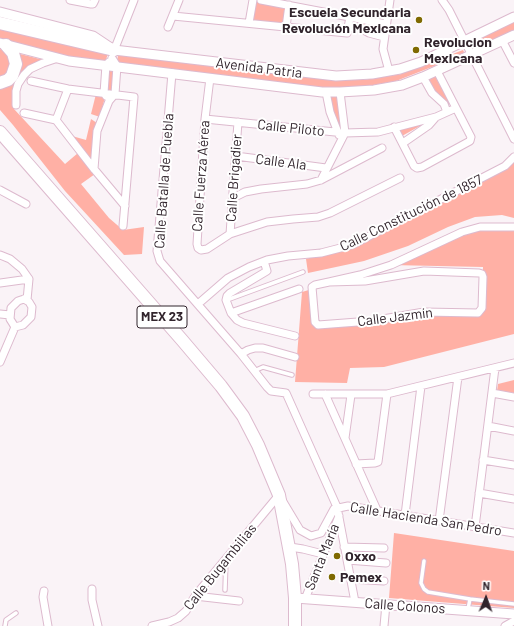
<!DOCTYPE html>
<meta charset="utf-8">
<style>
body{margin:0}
#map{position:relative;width:514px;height:626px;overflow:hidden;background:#faf3f7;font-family:Barlow,sans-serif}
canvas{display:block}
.north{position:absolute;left:466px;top:578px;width:40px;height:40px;-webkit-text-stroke:3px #fff;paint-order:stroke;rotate:2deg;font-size:11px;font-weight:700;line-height:16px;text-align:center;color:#31242c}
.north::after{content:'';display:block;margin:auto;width:14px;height:18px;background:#31242c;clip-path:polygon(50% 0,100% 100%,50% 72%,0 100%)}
</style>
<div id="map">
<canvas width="514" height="626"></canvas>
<div class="north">N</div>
</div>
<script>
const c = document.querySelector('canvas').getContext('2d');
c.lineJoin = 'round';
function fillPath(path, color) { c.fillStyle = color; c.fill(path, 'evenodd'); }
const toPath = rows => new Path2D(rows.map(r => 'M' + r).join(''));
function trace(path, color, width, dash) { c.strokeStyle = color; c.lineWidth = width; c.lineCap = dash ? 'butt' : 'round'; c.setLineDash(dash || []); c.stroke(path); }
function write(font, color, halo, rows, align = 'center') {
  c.font = font + ' Barlow,sans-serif'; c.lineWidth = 4; c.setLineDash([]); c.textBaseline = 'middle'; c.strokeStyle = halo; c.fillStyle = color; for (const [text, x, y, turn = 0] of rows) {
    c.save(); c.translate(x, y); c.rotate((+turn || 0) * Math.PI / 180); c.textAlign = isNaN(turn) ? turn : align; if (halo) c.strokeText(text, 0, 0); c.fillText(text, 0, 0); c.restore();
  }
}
fillPath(toPath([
 [256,2,287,7,283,25,253,22],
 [0,15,108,54,105,62,71,58,0,40],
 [514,17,514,34,473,52,466,40],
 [350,18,386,24,384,37,348,27],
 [0,49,4,50,12,62,10,72,0,79],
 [463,50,465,54,396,81,357,88,308,87,117,63,118,55,259,71,296,77,363,80,401,74],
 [16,53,44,60,28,68,13,96,14,109,65,164,78,153,95,174,81,184,109,218,123,230,144,227,142,254,124,255,65,191,13,125,0,110,0,87,10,86,19,71],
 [106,65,116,66,115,94,104,93],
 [436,73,452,103,448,104,437,94,426,78],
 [96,94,105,97,100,117,91,114],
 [330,97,338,97,342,127,337,128],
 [91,119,97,123,92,162,72,136,86,140],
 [427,122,402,136,399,129],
 [514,162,514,218,502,215,475,217,448,227,408,246,364,261,308,273,306,259,352,245],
 [480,227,514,228,514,334,384,367,350,368,347,383,295,382,302,292,312,289,315,323,371,321,424,312,478,313,482,308,483,267,391,265],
 [514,380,514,393,497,391,498,384],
 [394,533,514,551,514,608,389,598]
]), '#ffb0a5');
const lane = toPath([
 [227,300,303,272],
 [254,371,263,367,292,375],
 [424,561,421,583,424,589,428,592,470,599],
 [225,590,226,559],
 [468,609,470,599,514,604],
 [5,626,6,620,16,613]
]);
const street = toPath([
 [70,0,91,4,93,4,95,0],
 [261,0,386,24],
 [442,0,449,10,514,139],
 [173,16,347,33,350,17],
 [249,23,253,0],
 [168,27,179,0],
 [286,27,289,5],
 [348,27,360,28,369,33,384,37],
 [502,40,514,63],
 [113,53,134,0],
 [389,71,383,49,390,0],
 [172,73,157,251,160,261,241,354,267,387,271,391,286,393,337,507,355,602],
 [423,77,432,93,444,104,447,112],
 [210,78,205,119,197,244,198,248,201,250,207,249,230,234,267,222,293,219,318,217,330,213,400,178],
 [31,81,68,89,134,97,123,226],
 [326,92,330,112,339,135],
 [106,96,104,93,106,65,109,62],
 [16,105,16,91,18,84,24,75,30,69,43,63,58,58],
 [24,113,56,120,94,169,125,206],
 [205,119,345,133,378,132,436,117,456,108],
 [56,120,68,89],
 [394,127,414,166,417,168,422,167,470,141,471,137,437,71],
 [403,143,429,125,436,117],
 [236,156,326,168],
 [94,169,97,131,109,101,115,94,117,66,112,58],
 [321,180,345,133,340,92],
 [0,190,26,204],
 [233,198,245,192,261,189,307,184,321,180,382,148],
 [230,234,238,122],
 [0,255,10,259,22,269,29,279,27,300],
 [264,261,267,271,230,293,227,296,226,300,231,313,237,320,243,323,295,336],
 [329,282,365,281,424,271,479,273,482,274,483,277,482,308,478,313,424,312,371,321,318,325,315,322,312,287,315,285,329,282,360,275,391,265,462,232,480,227,514,227],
 [0,283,29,279],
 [24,299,29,302,32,307,31,317,23,325,15,327,10,319,11,308,18,301,24,299],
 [198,304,228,278,249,267,267,260,288,256,321,253,352,245,505,166,514,157],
 [231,313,299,289],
 [0,314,10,315],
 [241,354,248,350,255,348,263,348,295,357],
 [0,362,15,327],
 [492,393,514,397],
 [313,394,387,394,514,363],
 [325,394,377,510],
 [488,426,514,431],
 [345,438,351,395],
 [483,460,514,465],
 [356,464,375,463,378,462,387,394],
 [479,493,514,499],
 [405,515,421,386],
 [439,521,458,377],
 [475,527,495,368],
 [290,547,303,549,323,554],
 [344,547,384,548],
 [347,560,386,563],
 [351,579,384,581],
 [92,589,92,600,98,626],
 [44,591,43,597,48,626],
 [195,596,239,601],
 [305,599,339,516],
 [152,626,169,622,178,618,186,611,195,596,279,495,300,530,311,536,321,533,334,509,348,506,514,533],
 [384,626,386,604],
 [505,626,514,621]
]);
const secondary = toPath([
 [0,12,93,36,114,50,336,76,372,74,400,69,421,62,514,17],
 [0,43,69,61,322,92,340,92,374,90,402,85,423,77,514,35],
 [295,598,514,614]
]);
const highway = toPath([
 [0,23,114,50],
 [0,83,8,80,12,76,16,64,13,53,6,45],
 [0,132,182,340,221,386,243,416,258,445,279,495,292,564,295,598,295,626]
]);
trace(lane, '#ddbace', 5.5);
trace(street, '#ddbace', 9);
trace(secondary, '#ddbace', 11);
trace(highway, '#ddbace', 14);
trace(lane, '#fff', 3.5);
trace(street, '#fff', 7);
trace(secondary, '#fff', 9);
trace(highway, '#fff', 12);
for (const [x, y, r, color] of [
 [419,20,4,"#7f6901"],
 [416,50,4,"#7f6901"],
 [337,556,4,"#7f6901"],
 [332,577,4,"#7f6901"]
]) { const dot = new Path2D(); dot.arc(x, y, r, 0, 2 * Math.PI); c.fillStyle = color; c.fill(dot); trace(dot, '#fff', 1.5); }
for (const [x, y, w] of [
 [162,317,50]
]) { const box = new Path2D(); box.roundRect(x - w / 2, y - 11, w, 22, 3); c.fillStyle = '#fff'; c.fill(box); trace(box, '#31242c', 1); }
write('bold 13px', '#31242c', null, [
 ["MEX 23",162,317]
]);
write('bold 14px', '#31242c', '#fff', [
 ["Escuela Secundaria",411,12,"right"],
 ["Revolución Mexicana",411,28,"right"],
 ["Revolucion",424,42],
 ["Mexicana",424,58],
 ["Oxxo",345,556],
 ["Pemex",340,577]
], 'left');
write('14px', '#31242c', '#fff', [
 ["Avenida Patria",259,68,7],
 ["Calle Piloto",291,128,6],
 ["Calle Ala",281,162,7],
 ["Calle Fuerza Aérea",201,176,-86],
 ["Calle Brigadier",234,178,-86],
 ["Calle Batalla de Puebla",164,181,-86],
 ["Calle Constitución de 1857",411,213,-26],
 ["Calle Jazmín",395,317,-7],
 ["Calle Hacienda San Pedro",426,519,9],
 ["Santa María",322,557,-68],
 ["Calle Bugambilias",220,567,-51],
 ["Calle Colonos",405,606,4]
]);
</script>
